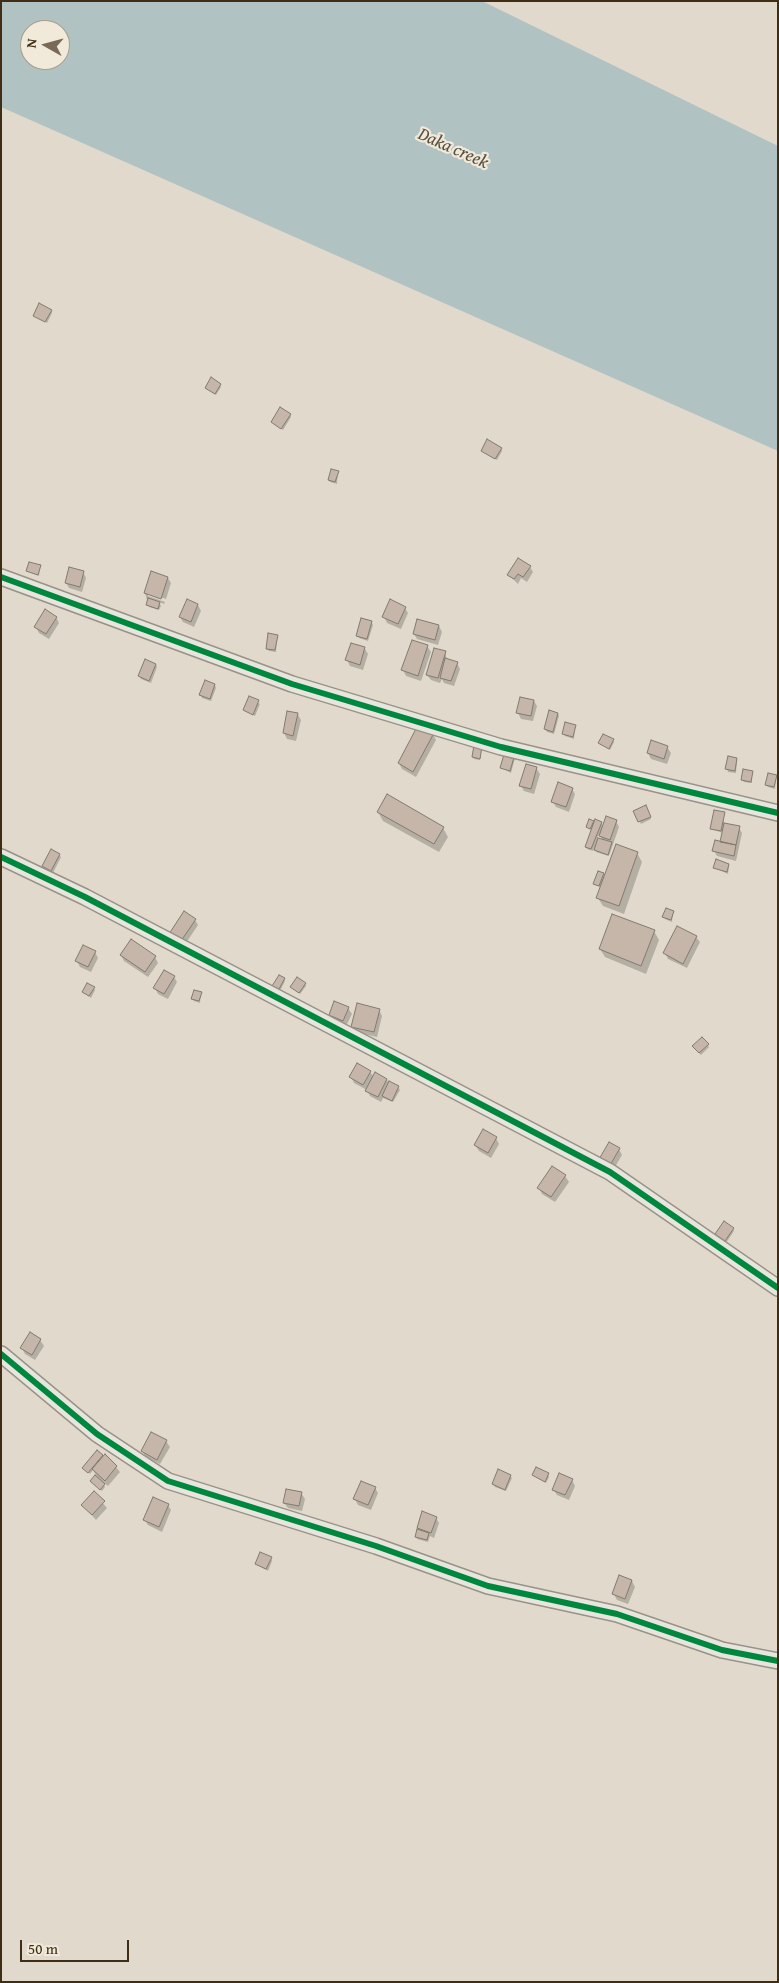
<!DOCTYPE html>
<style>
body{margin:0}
#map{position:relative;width:779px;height:1983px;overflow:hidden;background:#e1dacc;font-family:"Gentium Book Plus",serif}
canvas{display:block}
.frame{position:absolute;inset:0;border:2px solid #3f2d16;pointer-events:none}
.north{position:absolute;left:20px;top:20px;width:50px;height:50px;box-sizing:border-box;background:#f1e9d9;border:1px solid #aa9e8b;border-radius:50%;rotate:277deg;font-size:14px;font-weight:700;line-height:20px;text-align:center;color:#3f2d16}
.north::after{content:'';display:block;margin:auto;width:18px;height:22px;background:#786a56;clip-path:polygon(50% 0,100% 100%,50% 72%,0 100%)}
.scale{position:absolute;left:20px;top:1940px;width:109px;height:22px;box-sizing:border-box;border:2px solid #3f2d16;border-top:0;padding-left:6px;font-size:15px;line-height:18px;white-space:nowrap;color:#3f2d16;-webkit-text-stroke:4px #f1e9d9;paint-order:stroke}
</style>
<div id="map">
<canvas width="779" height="1983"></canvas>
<div class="frame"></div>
<div class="north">N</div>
<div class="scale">50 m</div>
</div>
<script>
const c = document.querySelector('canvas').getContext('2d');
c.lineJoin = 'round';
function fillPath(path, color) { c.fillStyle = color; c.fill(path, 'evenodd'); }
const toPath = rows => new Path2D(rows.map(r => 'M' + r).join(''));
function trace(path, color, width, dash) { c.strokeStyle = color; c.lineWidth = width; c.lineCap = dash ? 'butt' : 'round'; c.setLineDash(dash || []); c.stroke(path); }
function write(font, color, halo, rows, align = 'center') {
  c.font = font + ' "Gentium Book Plus",serif'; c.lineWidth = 4.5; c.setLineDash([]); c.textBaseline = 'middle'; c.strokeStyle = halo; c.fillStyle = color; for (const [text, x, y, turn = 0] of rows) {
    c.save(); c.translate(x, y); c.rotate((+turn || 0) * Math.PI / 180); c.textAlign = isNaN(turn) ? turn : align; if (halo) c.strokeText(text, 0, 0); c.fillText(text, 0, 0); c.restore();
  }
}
fillPath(toPath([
 [1,1,482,1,778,146,778,451,1,107],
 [30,30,60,30,60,60,30,60]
]), '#b1c2c3');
fillPath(toPath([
 [51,310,52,313,47,323,35,316],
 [220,385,221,387,216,395,206,388],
 [290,415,291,417,283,430,272,422],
 [501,448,502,451,497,460,482,451],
 [338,472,337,484,330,482,329,480],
 [40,566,39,576,28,571],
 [530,567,533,572,527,582,521,578,518,584,509,575],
 [83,572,86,578,82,592,69,588,66,583],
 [168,578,171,583,166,599,148,593,148,596,165,602,164,604,159,602,161,606,159,610,149,607,145,593],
 [187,601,198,605,201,611,194,627,183,622,180,617],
 [405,608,408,613,401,629,387,623,384,617],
 [56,617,59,623,49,639,39,633,36,627],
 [371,622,373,625,368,641,359,638,357,636],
 [439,626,442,632,438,645,417,639,414,634],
 [277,636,276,652,269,651,267,649],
 [427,646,431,652,421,681,406,676,403,670],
 [365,649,368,654,363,670,350,666,347,660],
 [445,652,447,660,457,663,460,669,454,686,444,683,442,679,440,683,431,680,427,675],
 [156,665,157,667,151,683,141,679,140,676],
 [215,685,216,688,211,701,202,698,201,695],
 [250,698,260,704,255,716,244,710],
 [534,701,537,706,533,721,521,719,518,713],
 [558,714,559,716,554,734,547,732,545,729],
 [298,715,301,720,296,741,287,739,284,733],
 [575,726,574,739,565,736,563,734],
 [433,734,436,740,416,777,402,769,399,763],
 [613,740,614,742,610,750,600,743],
 [481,747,480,760,474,759,473,757],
 [667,747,671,753,667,764,651,759,648,753],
 [506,753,515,758,511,773,502,768],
 [737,760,736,773,728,772,727,769],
 [536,768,540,774,534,794,524,791,521,786],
 [752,772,752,783,744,782,742,780],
 [776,777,775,789,768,787,766,785],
 [572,789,575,794,569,812,556,807,553,802],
 [647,809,651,819,641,824,635,811],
 [378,812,443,828,448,837,439,852,383,821],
 [724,813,724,824,739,828,742,833,736,861,717,856,714,851,721,843,723,833,711,829],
 [616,821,619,827,609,856,596,852,594,848,593,851,587,849,586,847,592,831,588,827,593,822,595,825,601,823,604,827],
 [599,834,603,841,597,839],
 [637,853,642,862,624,914,603,906,598,898,601,888,595,884,603,874,605,878],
 [59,855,61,857,53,873,45,868,44,866],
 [729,865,728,874,715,868],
 [673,912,672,922,665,919,664,917],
 [195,920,198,925,184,946,174,939],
 [654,931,659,940,646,974,605,957,600,949],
 [696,937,700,942,687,968,668,959,665,953],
 [95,952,98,958,91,972,80,967,77,961],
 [121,955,155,957,158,963,148,977,124,961],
 [174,977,177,982,168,999,158,994,155,988],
 [284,979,285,981,280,991,275,988,274,986],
 [305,983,306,986,300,994,291,987],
 [94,988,95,990,91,998,83,992],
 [201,993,200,1003,194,1001,192,999],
 [348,1008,352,1014,346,1026,333,1021,330,1015],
 [379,1010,382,1016,377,1037,356,1032,353,1026],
 [708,1045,709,1047,701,1055,695,1049],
 [370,1072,374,1077,387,1080,389,1084,398,1087,400,1090,393,1102,383,1098,381,1102,370,1096,367,1090,354,1083,351,1077],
 [496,1138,499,1144,491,1158,479,1151,475,1145],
 [619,1149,622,1155,612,1172,599,1161],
 [565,1176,569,1182,555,1202,542,1194,539,1188],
 [733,1229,734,1231,726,1243,716,1234],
 [30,1334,40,1340,44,1346,35,1360,25,1354,22,1348],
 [166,1441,170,1447,160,1464,146,1457,142,1451],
 [102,1456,116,1467,120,1472,108,1486,101,1480,105,1487,102,1491,91,1481,99,1480,93,1470,90,1474,85,1470],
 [548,1474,549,1477,546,1483,533,1475],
 [510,1476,512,1478,506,1491,495,1487,493,1484],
 [572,1480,575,1486,569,1500,557,1495,553,1489],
 [375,1488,378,1493,371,1510,358,1505,355,1499],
 [94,1493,107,1508,96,1520,83,1505],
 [301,1493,305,1499,302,1511,288,1508,284,1503],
 [168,1505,171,1510,162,1532,148,1525,145,1520],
 [436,1518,439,1523,434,1538,430,1536,428,1542,417,1539,416,1536,420,1531,418,1527],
 [271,1558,272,1561,268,1571,256,1564],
 [620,1577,632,1581,635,1587,628,1604,617,1600,614,1594]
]), '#0003');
const building = toPath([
 [39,303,52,310,45,322,33,316,39,303],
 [211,377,221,384,215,394,205,388,211,377],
 [280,407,291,414,281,429,271,422,280,407],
 [487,439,502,448,495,459,481,451,487,439],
 [331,469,339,471,335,482,328,480,331,469],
 [518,558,531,566,523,577,518,574,514,579,507,575,518,558],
 [29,562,41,565,38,575,26,571,29,562],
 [69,567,84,571,80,587,65,583,69,567],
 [151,571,168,577,161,599,144,593,151,571],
 [148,598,160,602,158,609,146,605,148,598],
 [187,599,198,604,191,622,179,617,187,599],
 [390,599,406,607,398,624,382,617,390,599],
 [45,609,57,617,46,634,34,627,45,609],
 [361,618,372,621,367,639,356,636,361,618],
 [417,619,439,625,435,640,413,634,417,619],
 [268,633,278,635,275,650,266,649,268,633],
 [412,640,428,645,418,676,401,670,412,640],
 [351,643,365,647,360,665,345,660,351,643],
 [434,648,446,651,438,678,426,675,434,648],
 [445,658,458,662,451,681,440,678,445,658],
 [145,659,156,664,149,681,138,676,145,659],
 [205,680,215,684,210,699,199,695,205,680],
 [249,696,259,700,253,715,243,710,249,696],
 [520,697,534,700,531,716,516,713,520,697],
 [549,710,558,713,553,732,544,729,549,710],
 [287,711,298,713,293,736,283,733,287,711],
 [565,722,576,725,573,737,562,734,565,722],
 [418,725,434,733,413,772,398,763,418,725],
 [603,734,614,739,609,749,598,743,603,734],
 [651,740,668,746,664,759,647,753,651,740],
 [474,745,482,746,480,759,472,757,474,745],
 [505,751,515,754,510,771,500,768,505,751],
 [728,756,737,758,735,771,725,769,728,756],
 [526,764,537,767,531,789,519,786,526,764],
 [743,769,753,771,751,782,741,780,743,769],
 [768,773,777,775,774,787,765,785,768,773],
 [558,782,573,788,566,807,551,802,558,782],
 [387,794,444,827,434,844,377,812,387,794],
 [646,805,651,817,638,822,633,811,646,805],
 [714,810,725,812,721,831,710,829,714,810],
 [606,816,617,820,610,840,599,836,606,816],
 [589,819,594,821,590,829,586,827,589,819],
 [595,819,602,822,591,849,585,847,595,819],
 [724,823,740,826,736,845,720,842,724,823],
 [598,838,612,842,608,855,594,850,598,838],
 [715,840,736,845,734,856,712,851,715,840],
 [616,844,638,852,619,906,596,898,616,844],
 [51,849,60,854,51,871,42,866,51,849],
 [716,859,729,864,727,872,713,868,716,859],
 [598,871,604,873,599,886,593,884,598,871],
 [666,908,674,911,671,920,662,917,666,908],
 [184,911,196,919,181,941,169,934,184,911],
 [612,914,655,930,641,966,599,949,612,914],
 [677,926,697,936,683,964,663,953,677,926],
 [131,939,156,956,145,972,120,955,131,939],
 [83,945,96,951,88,967,75,961,83,945],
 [164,970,175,976,164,994,153,988,164,970],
 [279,975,285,978,279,989,272,986,279,975],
 [297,977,306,983,299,993,290,987,297,977],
 [87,983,95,987,89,996,82,992,87,983],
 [194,990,202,992,199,1001,191,999,194,990],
 [334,1001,349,1007,343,1021,329,1015,334,1001],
 [357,1003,380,1009,374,1032,351,1027,357,1003],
 [702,1037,709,1044,699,1053,692,1046,702,1037],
 [357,1063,371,1071,363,1085,349,1077,357,1063],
 [375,1072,387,1079,378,1097,365,1091,375,1072],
 [389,1081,399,1086,392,1101,382,1096,389,1081],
 [483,1129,497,1137,488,1153,474,1145,483,1129],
 [609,1142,620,1148,609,1167,598,1161,609,1142],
 [552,1166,566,1175,551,1197,537,1188,552,1166],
 [724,1221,734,1228,725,1241,715,1234,724,1221],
 [30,1332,41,1339,32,1355,20,1348,30,1332],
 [151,1432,167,1440,157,1460,141,1451,151,1432],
 [97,1450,103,1455,88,1473,82,1468,97,1450],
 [105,1454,117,1466,105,1481,92,1469,105,1454],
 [536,1467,549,1473,545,1482,532,1475,536,1467],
 [498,1469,511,1475,505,1490,492,1484,498,1469],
 [559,1473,573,1479,565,1495,552,1490,559,1473],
 [95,1475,105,1484,100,1490,90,1481,95,1475],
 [361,1481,376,1487,368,1505,353,1499,361,1481],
 [286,1489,302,1492,299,1506,283,1503,286,1489],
 [94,1491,105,1501,92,1515,81,1505,94,1491],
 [153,1497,169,1504,159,1527,143,1520,153,1497],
 [422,1511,437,1517,431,1533,417,1528,422,1511],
 [417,1529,429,1533,427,1540,415,1537,417,1529],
 [260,1552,272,1557,266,1569,255,1564,260,1552],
 [619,1575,632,1580,625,1599,612,1594,619,1575]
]);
fillPath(building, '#c5b6a9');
trace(building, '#817a6f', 1);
const minor = toPath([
 [1,577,292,684,501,747,778,813],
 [1,857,85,897,610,1172,778,1288],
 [1,1354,97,1434,168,1481,376,1546,488,1586,617,1614,722,1650,778,1661]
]);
trace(minor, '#989287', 18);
trace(minor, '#e8e4de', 15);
trace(toPath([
 [1,577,292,684,501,747,778,813],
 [1,857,85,897,610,1172,778,1288],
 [1,1354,97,1434,168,1481,376,1546,488,1586,617,1614,722,1650,778,1661]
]), '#00873e', 6);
write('italic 18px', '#565040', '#f1e9d9', [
 ["Daka creek",453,149,24]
]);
</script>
